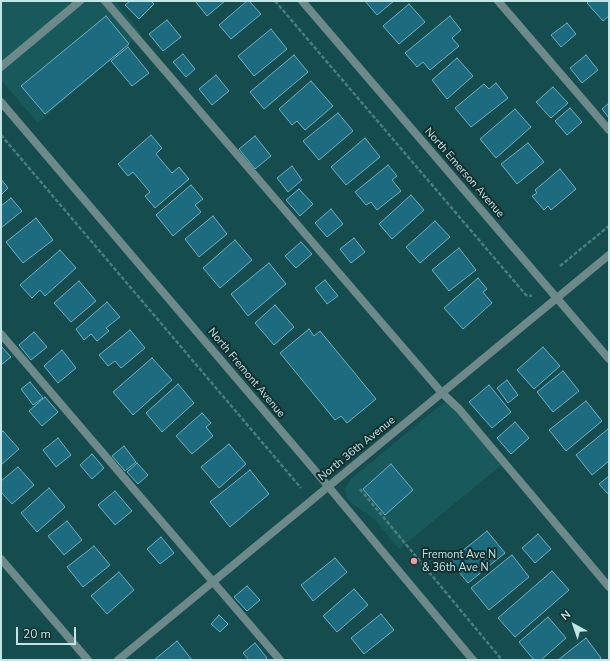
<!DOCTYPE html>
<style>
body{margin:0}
#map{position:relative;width:610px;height:661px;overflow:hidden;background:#154c4e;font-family:"Nunito Sans",sans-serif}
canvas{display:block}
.frame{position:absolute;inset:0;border:2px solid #c4e5e6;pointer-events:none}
.north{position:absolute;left:554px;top:605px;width:40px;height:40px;-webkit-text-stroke:3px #122f30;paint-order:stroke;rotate:320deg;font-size:11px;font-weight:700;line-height:16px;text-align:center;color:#c4e5e6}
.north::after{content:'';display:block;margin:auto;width:14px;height:18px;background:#c4e5e6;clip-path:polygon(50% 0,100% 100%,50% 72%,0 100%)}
.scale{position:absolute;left:16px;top:627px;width:60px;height:18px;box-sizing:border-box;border:2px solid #c4e5e6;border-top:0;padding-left:5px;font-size:12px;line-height:14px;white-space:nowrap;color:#c4e5e6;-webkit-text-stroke:3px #122f30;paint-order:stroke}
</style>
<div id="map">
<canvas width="610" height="661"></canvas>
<div class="frame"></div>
<div class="north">N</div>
<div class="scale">20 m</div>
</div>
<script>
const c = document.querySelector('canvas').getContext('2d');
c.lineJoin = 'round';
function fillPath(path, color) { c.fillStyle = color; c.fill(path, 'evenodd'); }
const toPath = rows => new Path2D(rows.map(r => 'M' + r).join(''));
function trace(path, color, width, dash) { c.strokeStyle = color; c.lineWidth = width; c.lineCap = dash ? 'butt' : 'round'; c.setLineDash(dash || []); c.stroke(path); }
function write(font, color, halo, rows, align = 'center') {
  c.font = font + ' "Nunito Sans",sans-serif'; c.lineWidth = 4; c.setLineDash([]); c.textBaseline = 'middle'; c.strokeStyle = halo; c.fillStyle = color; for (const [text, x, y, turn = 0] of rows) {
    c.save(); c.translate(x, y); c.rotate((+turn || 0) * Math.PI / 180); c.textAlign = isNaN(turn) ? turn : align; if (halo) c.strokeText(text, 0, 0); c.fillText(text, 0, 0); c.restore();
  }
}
fillPath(toPath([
 [1,1,115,1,141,34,38,123,1,80],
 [448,399,504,463,399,549,375,519,354,505,347,498,345,489,351,479]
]), '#185a5c');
const building = toPath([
 [130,1,151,1,154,4,139,19,125,5,130,1],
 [195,1,225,1,207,16,195,1],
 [247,1,249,1,261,14,231,39,219,25,247,1],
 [365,1,394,1,377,15,365,1],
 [589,1,609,1,609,16,603,21,587,3,589,1],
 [409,4,425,22,399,44,383,26,409,4],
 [106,16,129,44,45,114,21,86,106,16],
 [450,16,461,30,452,38,459,46,430,70,423,62,417,67,405,53,450,16],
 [167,20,181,37,163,51,149,34,167,20],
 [567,23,576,34,561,47,551,35,567,23],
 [271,29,287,49,254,76,238,56,271,29],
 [128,47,149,73,132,86,111,61,128,47],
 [183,54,195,69,186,77,173,62,183,54],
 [294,55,308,72,264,109,250,92,294,55],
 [586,55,598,70,582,83,570,68,586,55],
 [457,58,473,76,447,99,432,80,457,58],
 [216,75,229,91,212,105,199,89,216,75],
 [311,81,333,106,305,130,297,121,292,125,279,109,311,81],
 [496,83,508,98,471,127,455,108,484,84,489,89,496,83],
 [553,87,568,103,551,118,536,102,553,87],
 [609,103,609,118,602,109,609,103],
 [570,108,582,122,567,135,555,121,570,108],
 [515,109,531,127,496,158,480,139,515,109],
 [338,113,353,131,319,160,303,141,338,113],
 [151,135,162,148,156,154,172,173,179,167,189,179,155,208,145,196,150,192,133,172,128,176,118,164,151,135],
 [255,136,271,156,255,169,239,149,255,136],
 [365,138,380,157,346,185,331,167,365,138],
 [528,143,544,162,517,184,501,164,528,143],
 [388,165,397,176,392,180,401,191,377,210,371,202,366,205,355,192,388,165],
 [292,166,302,180,288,192,277,178,292,166],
 [560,169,576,189,551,210,548,206,544,210,532,196,537,193,535,190,560,169],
 [1,179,8,188,1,195,1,179],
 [191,185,203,199,195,205,201,212,173,236,156,215,191,185],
 [299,189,313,204,300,216,286,200,299,189],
 [411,195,424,210,392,239,379,224,411,195],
 [11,198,22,211,1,228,1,206,11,198],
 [331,209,343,224,327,237,315,223,331,209],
 [213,216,227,234,199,257,185,239,213,216],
 [36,218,53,240,23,263,6,242,36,218],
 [435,221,450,237,420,263,406,247,435,221],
 [354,238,365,252,351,263,340,249,354,238],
 [235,240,252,260,220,288,203,268,235,240],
 [301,242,312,254,296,268,285,256,301,242],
 [459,248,476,270,449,291,432,270,459,248],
 [60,250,76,268,45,296,40,290,32,298,20,285,60,250],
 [269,263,286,284,248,316,231,294,269,263],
 [478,278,487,289,483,292,492,303,463,329,444,308,478,278],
 [325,280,338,296,327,304,315,288,325,280],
 [79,281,96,301,71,322,54,303,79,281],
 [107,302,120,317,106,328,109,331,97,341,91,334,84,340,76,329,107,302],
 [275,305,294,327,274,345,255,323,275,305],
 [309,329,314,336,320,331,376,399,347,423,341,416,335,420,280,353,309,329],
 [130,330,145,348,121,368,115,361,108,366,99,355,130,330],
 [34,332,47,347,31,360,19,345,34,332],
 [1,346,11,357,1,365,1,346],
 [543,347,560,366,534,389,517,370,543,347],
 [62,350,76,368,58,383,44,366,62,350],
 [152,358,172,380,133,415,113,392,152,358],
 [563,371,579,391,553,412,537,392,563,371],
 [507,380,518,395,508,403,497,388,507,380],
 [30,382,43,398,33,405,21,389,30,382],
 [178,384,194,403,162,432,146,413,178,384],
 [489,385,511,412,492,428,469,402,489,385],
 [45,397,58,412,42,426,29,411,45,397],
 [586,401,602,421,566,451,549,430,586,401],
 [202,413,211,423,206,427,213,436,192,454,176,436,202,413],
 [515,422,529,438,511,454,497,438,515,422],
 [608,429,609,430,609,461,592,475,576,455,608,429],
 [3,431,19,449,1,465,1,433,3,431],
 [58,438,71,455,56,467,43,450,58,438],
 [229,444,246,464,219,488,201,467,229,444],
 [124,446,136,462,125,471,112,456,124,446],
 [92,454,104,468,92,479,80,465,92,454],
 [137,463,148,475,138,484,127,472,137,463],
 [391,464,413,490,385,515,363,489,391,464],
 [18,467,34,485,12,504,1,492,1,481,18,467],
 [250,470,269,494,230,527,210,502,250,470],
 [609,476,609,495,599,484,609,476],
 [49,488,65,507,37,532,21,513,49,488],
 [115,491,132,511,115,525,98,505,115,491],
 [67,521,82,540,64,555,48,536,67,521],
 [487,531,505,553,468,583,450,561,487,531],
 [538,534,551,549,535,563,522,548,538,534],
 [161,537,174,553,160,564,147,549,161,537],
 [94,546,110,565,83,587,67,567,94,546],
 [512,555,529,577,489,610,471,588,512,555],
 [335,558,347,572,313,601,301,585,335,558],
 [552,571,569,590,515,637,498,618,552,571],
 [119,572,134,590,107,614,91,596,119,572],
 [247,586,260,600,247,611,234,597,247,586],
 [354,589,368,605,337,632,323,616,354,589],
 [381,614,394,630,364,654,351,638,381,614],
 [219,615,228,624,220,632,211,624,219,615],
 [548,617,566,638,541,660,534,660,519,642,548,617],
 [586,638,601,658,599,660,558,660,586,638],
 [177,641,192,660,154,660,177,641],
 [255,643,267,658,265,660,249,660,243,653,255,643]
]);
fillPath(building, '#1c6b7f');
trace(building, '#70afc2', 1);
trace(toPath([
 [275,1,526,295,532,296],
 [1,135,301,488],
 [560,266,609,226],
 [360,489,502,660]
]), '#4c7c7e', 2.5, [4, 2]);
trace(toPath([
 [105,1,442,393,459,409,609,587],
 [498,1,609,130],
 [1,67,80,1],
 [1,334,280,660]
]), '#6d8989', 8);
trace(toPath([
 [302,1,609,359],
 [1,559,88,660],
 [118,660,609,255]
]), '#6d8989', 8);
trace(toPath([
 [1,102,312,467,473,660]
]), '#6d8989', 8);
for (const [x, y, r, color] of [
 [414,561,4,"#f59b9d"]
]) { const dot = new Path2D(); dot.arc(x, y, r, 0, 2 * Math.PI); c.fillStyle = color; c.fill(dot); trace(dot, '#122f30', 1.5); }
write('11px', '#c4e5e6', '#122f30', [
 ["North Emerson Avenue",464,173,49],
 ["North Fremont Avenue",246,373,50],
 ["North 36th Avenue",357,449,-39]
]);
write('11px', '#c4e5e6', '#122f30', [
 ["Fremont Ave N",422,555],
 ["& 36th Ave N",422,568]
], 'left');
</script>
